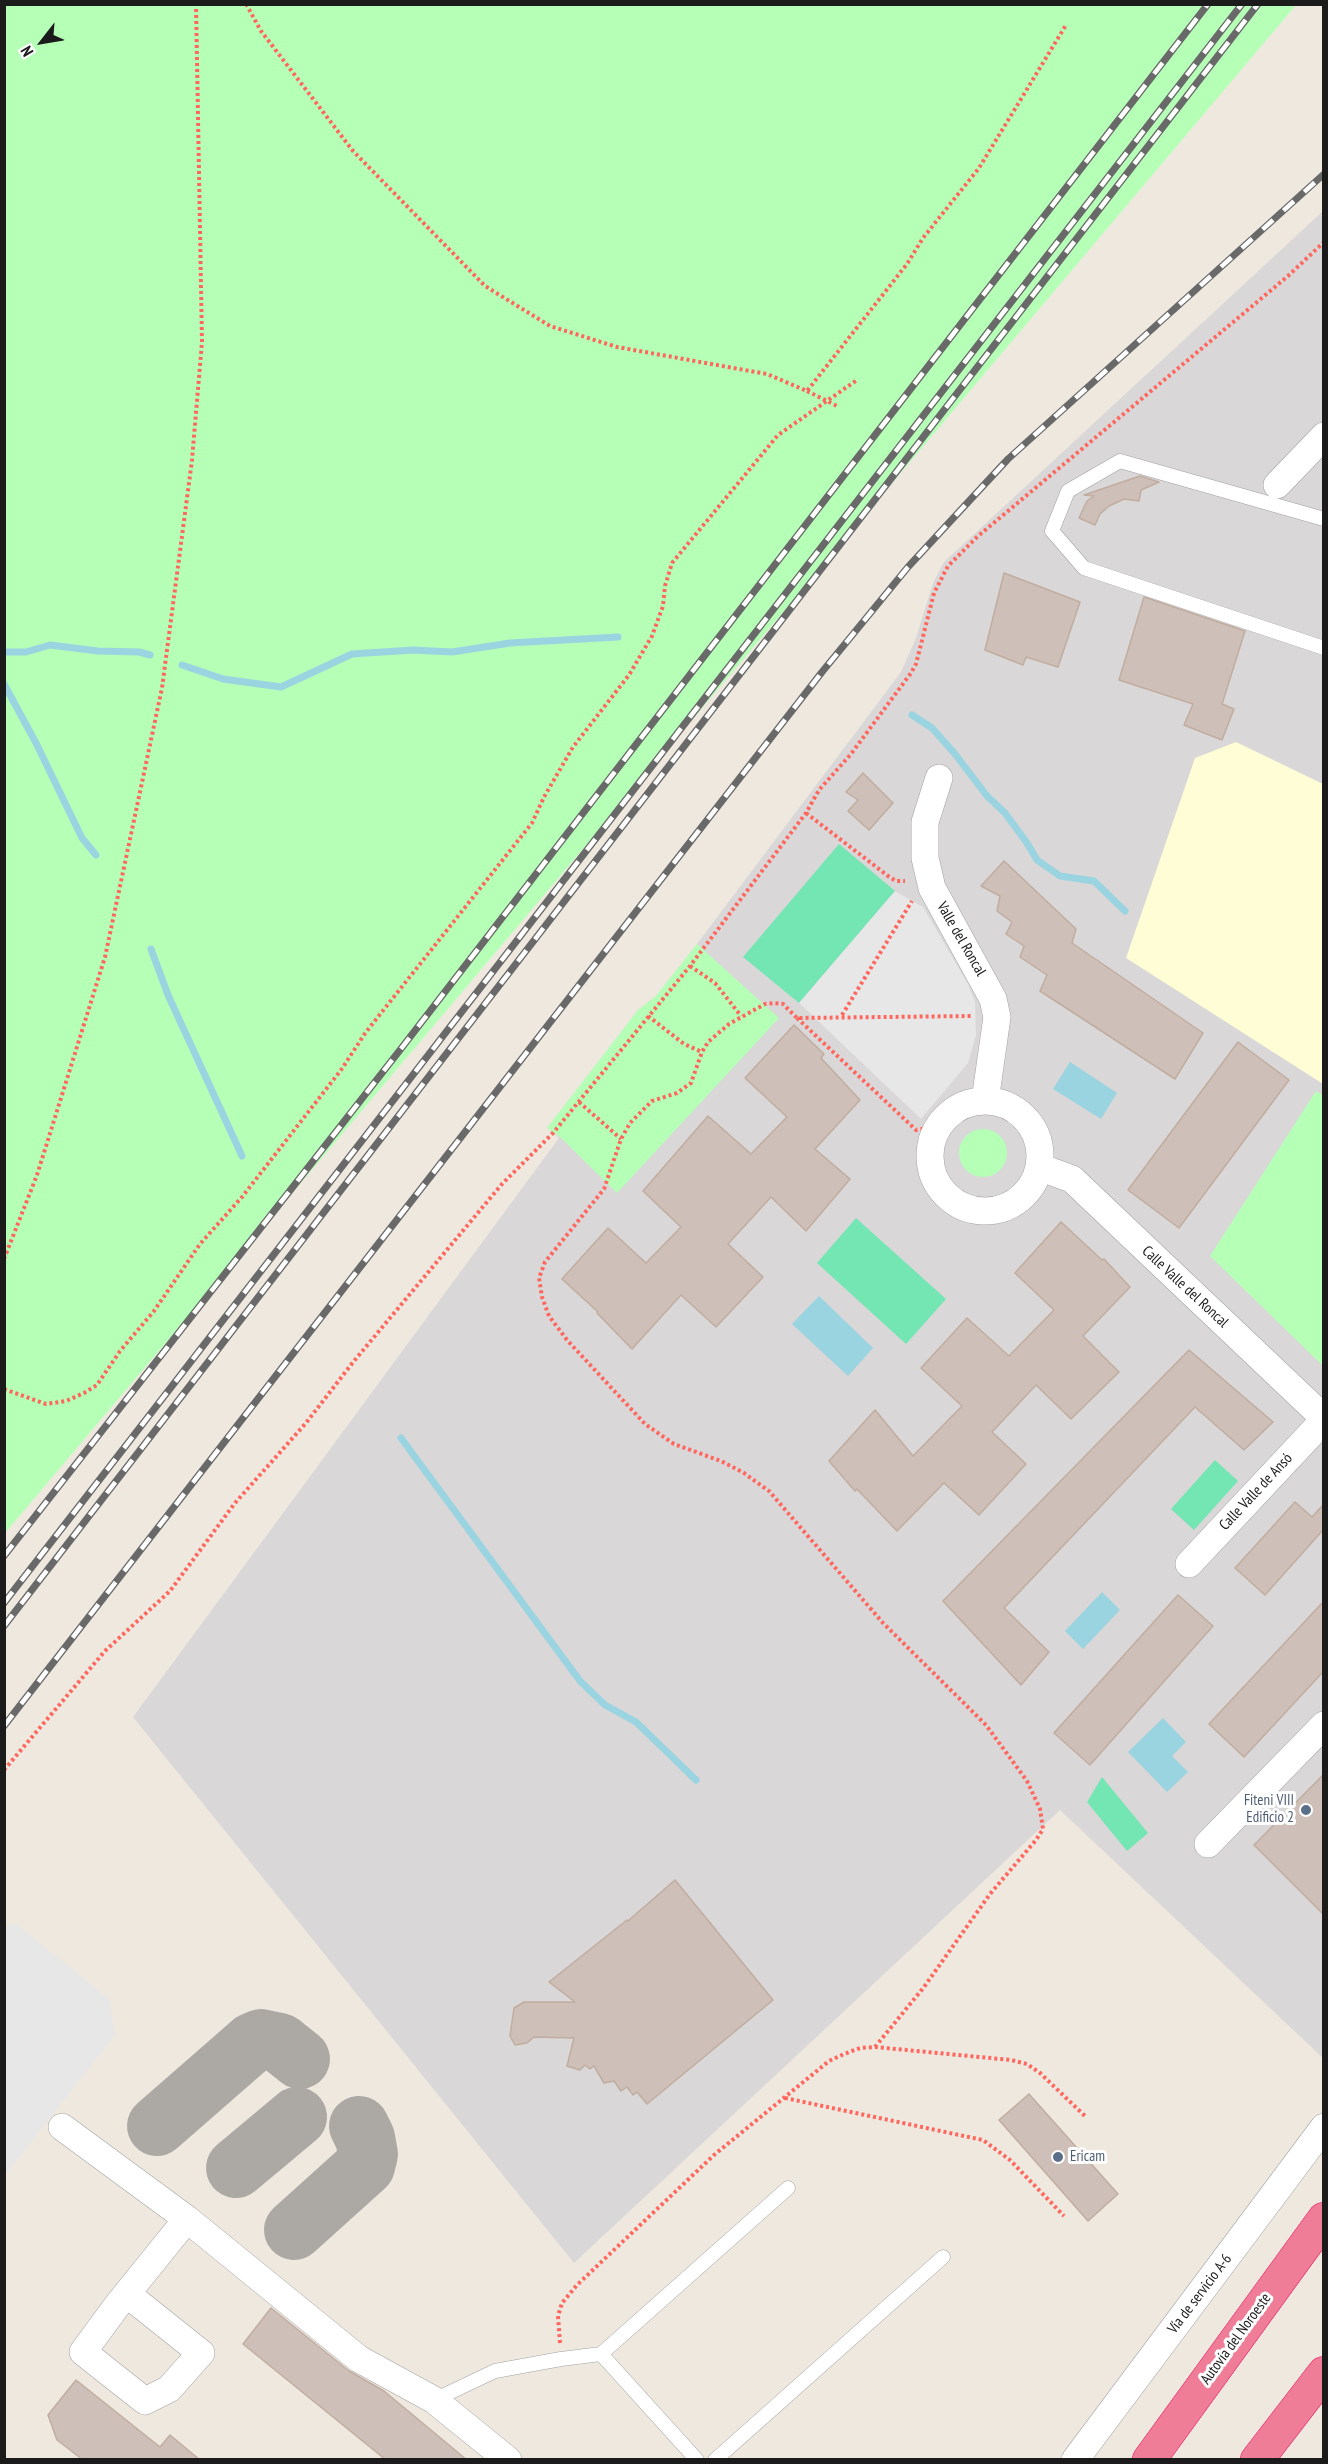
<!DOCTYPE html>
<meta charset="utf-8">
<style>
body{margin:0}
#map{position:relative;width:1328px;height:2464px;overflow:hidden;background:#eee8df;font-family:"PT Sans Narrow",sans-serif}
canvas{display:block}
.frame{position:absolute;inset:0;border:6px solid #1b1b1b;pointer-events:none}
.north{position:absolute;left:12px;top:12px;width:60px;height:60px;-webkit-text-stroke:4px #fff;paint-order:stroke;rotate:239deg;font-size:16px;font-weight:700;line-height:24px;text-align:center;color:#1b1b1b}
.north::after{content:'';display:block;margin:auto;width:21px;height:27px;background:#1b1b1b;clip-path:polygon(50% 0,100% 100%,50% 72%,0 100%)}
</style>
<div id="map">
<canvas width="1328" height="2464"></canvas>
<div class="frame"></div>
<div class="north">N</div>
</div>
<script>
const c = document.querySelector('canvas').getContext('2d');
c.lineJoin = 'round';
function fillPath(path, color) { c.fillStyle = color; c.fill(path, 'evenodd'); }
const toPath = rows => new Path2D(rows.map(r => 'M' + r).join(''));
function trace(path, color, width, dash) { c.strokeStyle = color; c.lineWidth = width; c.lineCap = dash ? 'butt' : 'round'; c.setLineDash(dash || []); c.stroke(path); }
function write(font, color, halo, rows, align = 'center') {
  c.font = font + ' "PT Sans Narrow",sans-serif'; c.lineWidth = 6; c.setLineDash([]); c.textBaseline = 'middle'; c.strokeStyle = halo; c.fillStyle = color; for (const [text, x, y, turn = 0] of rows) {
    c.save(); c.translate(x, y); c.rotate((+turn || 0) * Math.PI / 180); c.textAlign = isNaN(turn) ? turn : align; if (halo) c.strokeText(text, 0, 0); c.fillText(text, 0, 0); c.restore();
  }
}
fillPath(toPath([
 [1323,211,1323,2058,1060,1810,574,2263,133,1717,559,1138,547,1128,638,1010,656,996,697,944,901,672,916,638,933,583,944,562]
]), '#d9d7d7');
fillPath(toPath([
 [1236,742,1323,784,1323,1084,1126,958,1195,758]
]), '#fffdd6');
fillPath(toPath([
 [5,4,1296,5,5,1533,4,5],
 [697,944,779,1018,617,1193,560,1137,547,1128,638,1010,656,996],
 [1316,1091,1324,1096,1322,1365,1210,1256],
 '959 1153a24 24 0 1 1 48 0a24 24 0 1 1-48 0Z'
]), '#b5ffb7');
fillPath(toPath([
 [839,844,895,891,799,1003,743,957],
 [856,1218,946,1299,906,1344,817,1263],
 [1215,1460,1238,1481,1194,1530,1171,1509],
 [1102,1777,1148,1833,1127,1851,1087,1802]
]), '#73e6b4');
fillPath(toPath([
 [895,891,923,907,968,984,975,1002,976,1035,968,1063,921,1119,799,1003],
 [16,1924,109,1999,115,2035,5,2175,4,1927]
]), '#e7e7e7');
fillPath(toPath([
 [1070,1062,1117,1093,1101,1119,1053,1089],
 [819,1296,873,1348,848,1376,792,1324],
 [1102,1592,1120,1610,1083,1649,1065,1631],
 [1163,1718,1186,1742,1172,1756,1188,1772,1167,1792,1128,1752]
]), '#9ad4e1');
trace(toPath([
 [4,652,26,652,50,645,98,651,139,652,150,655],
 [182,665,223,679,281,687,352,654,413,650,452,652,510,643,618,637],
 [4,684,36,743,82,838,96,855],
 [912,715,932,728,955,754,987,796,1005,813,1027,843,1037,860,1060,876,1094,881,1125,911],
 [151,949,168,995,242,1156],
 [401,1438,580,1681,605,1705,636,1722,696,1780]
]), '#9ad4e1', 7);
trace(toPath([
 [157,2126,252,2043,261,2039,280,2043,300,2059],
 [236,2168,297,2117],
 [294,2230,365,2166,368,2154,365,2138,359,2126]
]), '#aca8a4', 60);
const building = toPath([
 [1140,476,1159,482,1141,490,1139,501,1124,499,1109,506,1100,514,1095,525,1079,518,1087,501,1094,496,1084,495,1140,476],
 [1004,573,1080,602,1058,667,1026,657,1023,665,985,650,1004,573],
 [1144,597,1245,631,1222,704,1234,709,1222,740,1184,725,1193,704,1119,680,1144,597],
 [863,773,893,803,869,830,848,811,858,800,846,792,863,773],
 [1004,861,1076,929,1072,943,1203,1033,1175,1079,1040,991,1047,975,1020,957,1024,946,1006,934,1012,922,997,911,1000,896,981,886,1004,861],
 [794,1025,824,1054,821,1058,860,1100,815,1149,850,1179,806,1231,771,1197,728,1244,763,1277,716,1327,681,1295,632,1349,597,1313,598,1312,562,1279,608,1228,646,1263,681,1227,643,1191,708,1116,751,1154,787,1117,745,1078,794,1025],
 [1238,1042,1289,1080,1179,1228,1128,1190,1238,1042],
 [1061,1222,1102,1260,1104,1259,1130,1287,1083,1336,1119,1372,1071,1419,1036,1385,992,1432,1026,1464,979,1515,944,1483,897,1531,857,1489,855,1491,829,1461,875,1410,913,1456,962,1406,921,1368,967,1318,1009,1356,1054,1310,1015,1273,1061,1222],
 [1189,1350,1273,1422,1244,1450,1195,1407,1004,1608,1049,1652,1021,1685,943,1601,1189,1350],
 [1295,1502,1312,1517,1323,1505,1323,1530,1265,1595,1235,1568,1295,1502],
 [1178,1595,1213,1626,1090,1765,1054,1733,1178,1595],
 [1323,1602,1323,1672,1244,1757,1209,1724,1323,1602],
 [1323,1775,1323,1914,1254,1845,1323,1775],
 [675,1880,773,2000,647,2104,637,2092,633,2095,627,2087,621,2091,614,2081,604,2083,594,2066,590,2069,585,2065,580,2070,567,2066,574,2038,534,2037,527,2043,515,2045,510,2036,514,2008,524,2002,575,2002,549,1982,627,1920,628,1921,675,1880],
 [1029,2094,1118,2194,1088,2221,999,2120,1029,2094],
 [271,2308,349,2371,384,2391,467,2460,386,2460,243,2344,271,2308],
 [76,2380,160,2447,170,2435,200,2460,83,2460,57,2440,48,2415,76,2380]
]);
fillPath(building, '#cec0b8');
trace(building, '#c1ada0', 1.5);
const lane = toPath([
 [1324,519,1120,461,1068,491,1052,531,1084,568,1324,648],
 [601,2354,788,2188],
 [434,2400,495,2371,561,2359,601,2354,697,2460],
 [715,2460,943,2257]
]);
const street = toPath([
 [1277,485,1324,436],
 [939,778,925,822,925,858,932,888,993,999,997,1017,985,1101],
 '930 1156a55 55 0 1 1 110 0a55 55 0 1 1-110 0Z',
 [1039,1167,1072,1179,1324,1418],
 [1189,1564,1324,1420],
 [1208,1844,1324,1725],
 [62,2127,187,2219],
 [127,2294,201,2353,169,2389,145,2401,83,2352,116,2307,187,2219,359,2359,434,2400,508,2460],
 [1075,2460,1324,2127]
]);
const highway = toPath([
 [1149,2460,1324,2219],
 [1257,2460,1324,2373]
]);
trace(lane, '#a2a2a2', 15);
trace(street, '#a2a2a2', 28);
trace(highway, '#e61264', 34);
trace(toPath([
 [246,4,261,31,353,151,485,286,550,326,617,347,767,374,807,391,907,264,923,238,979,168,1066,25],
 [807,391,837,406],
 [806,813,888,876,896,881,905,881],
 [690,966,715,983,741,1016],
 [842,1015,912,901],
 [648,1016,684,1044,702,1052],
 [797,1018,916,1130,939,1126],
 [579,1102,621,1139],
 [4,1259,37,1175,105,957,162,688,192,460,202,342,196,4],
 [4,1389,46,1404,66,1401,84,1393,97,1385,120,1351,154,1311,200,1244,242,1197,341,1070,366,1032,532,823,544,797,573,747,629,675,652,636,663,606,665,586,672,563,778,435,857,380],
 [4,1770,105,1651,170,1591,235,1503,306,1423,354,1361,502,1184,553,1133,690,966,806,813,819,790,851,754,911,673,916,664,934,593,948,566,977,537,1288,276,1324,242],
 [875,2047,924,1987,990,1894,1036,1840,1043,1829,1040,1809,1027,1781,986,1725,883,1623,769,1491,744,1473,721,1461,674,1444,645,1424,567,1340,549,1316,542,1297,539,1278,545,1262,604,1189,621,1139,630,1123,652,1101,677,1093,691,1083,702,1052,708,1042,729,1024,765,1004,774,1003,783,1004,797,1018,973,1016],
 [785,2098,983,2140,1010,2160,1064,2216],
 [560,2343,558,2316,562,2303,577,2285,714,2155,829,2061,844,2054,860,2048,875,2047,1011,2060,1027,2064,1040,2073,1086,2117]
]), '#ff675e', 4, [3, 3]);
trace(lane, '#fff', 14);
trace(street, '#fff', 27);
trace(highway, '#ef7d97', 33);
const rail = toPath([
 [4,1556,400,1050,1208,4],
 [4,1603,1242,4],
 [4,1626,1258,4],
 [4,1726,822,672,908,567,1008,459,1324,174]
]);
trace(rail, '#696969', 7);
trace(rail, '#fff', 4.5, [14]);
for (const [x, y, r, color] of [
 [1306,1810,6,"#5c6f8a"],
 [1058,2157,6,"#5c6f8a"]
]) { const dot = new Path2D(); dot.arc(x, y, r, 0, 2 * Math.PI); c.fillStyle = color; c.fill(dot); trace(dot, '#fff', 2); }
write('15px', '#1b1b1b', '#fff', [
 ["Valle del Roncal",961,939,60],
 ["Calle Valle del Roncal",1185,1287,43],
 ["Calle Valle de Ansó",1256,1492,-47],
 ["Vía de servicio A-6",1200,2294,-53],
 ["Autovía del Noroeste",1236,2339,-54]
]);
write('15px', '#4e5e75', '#fff', [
 ["Fiteni VIII",1294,1801],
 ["Edificio 2",1294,1818],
 ["Ericam",1070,2157,"left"]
], 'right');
</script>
